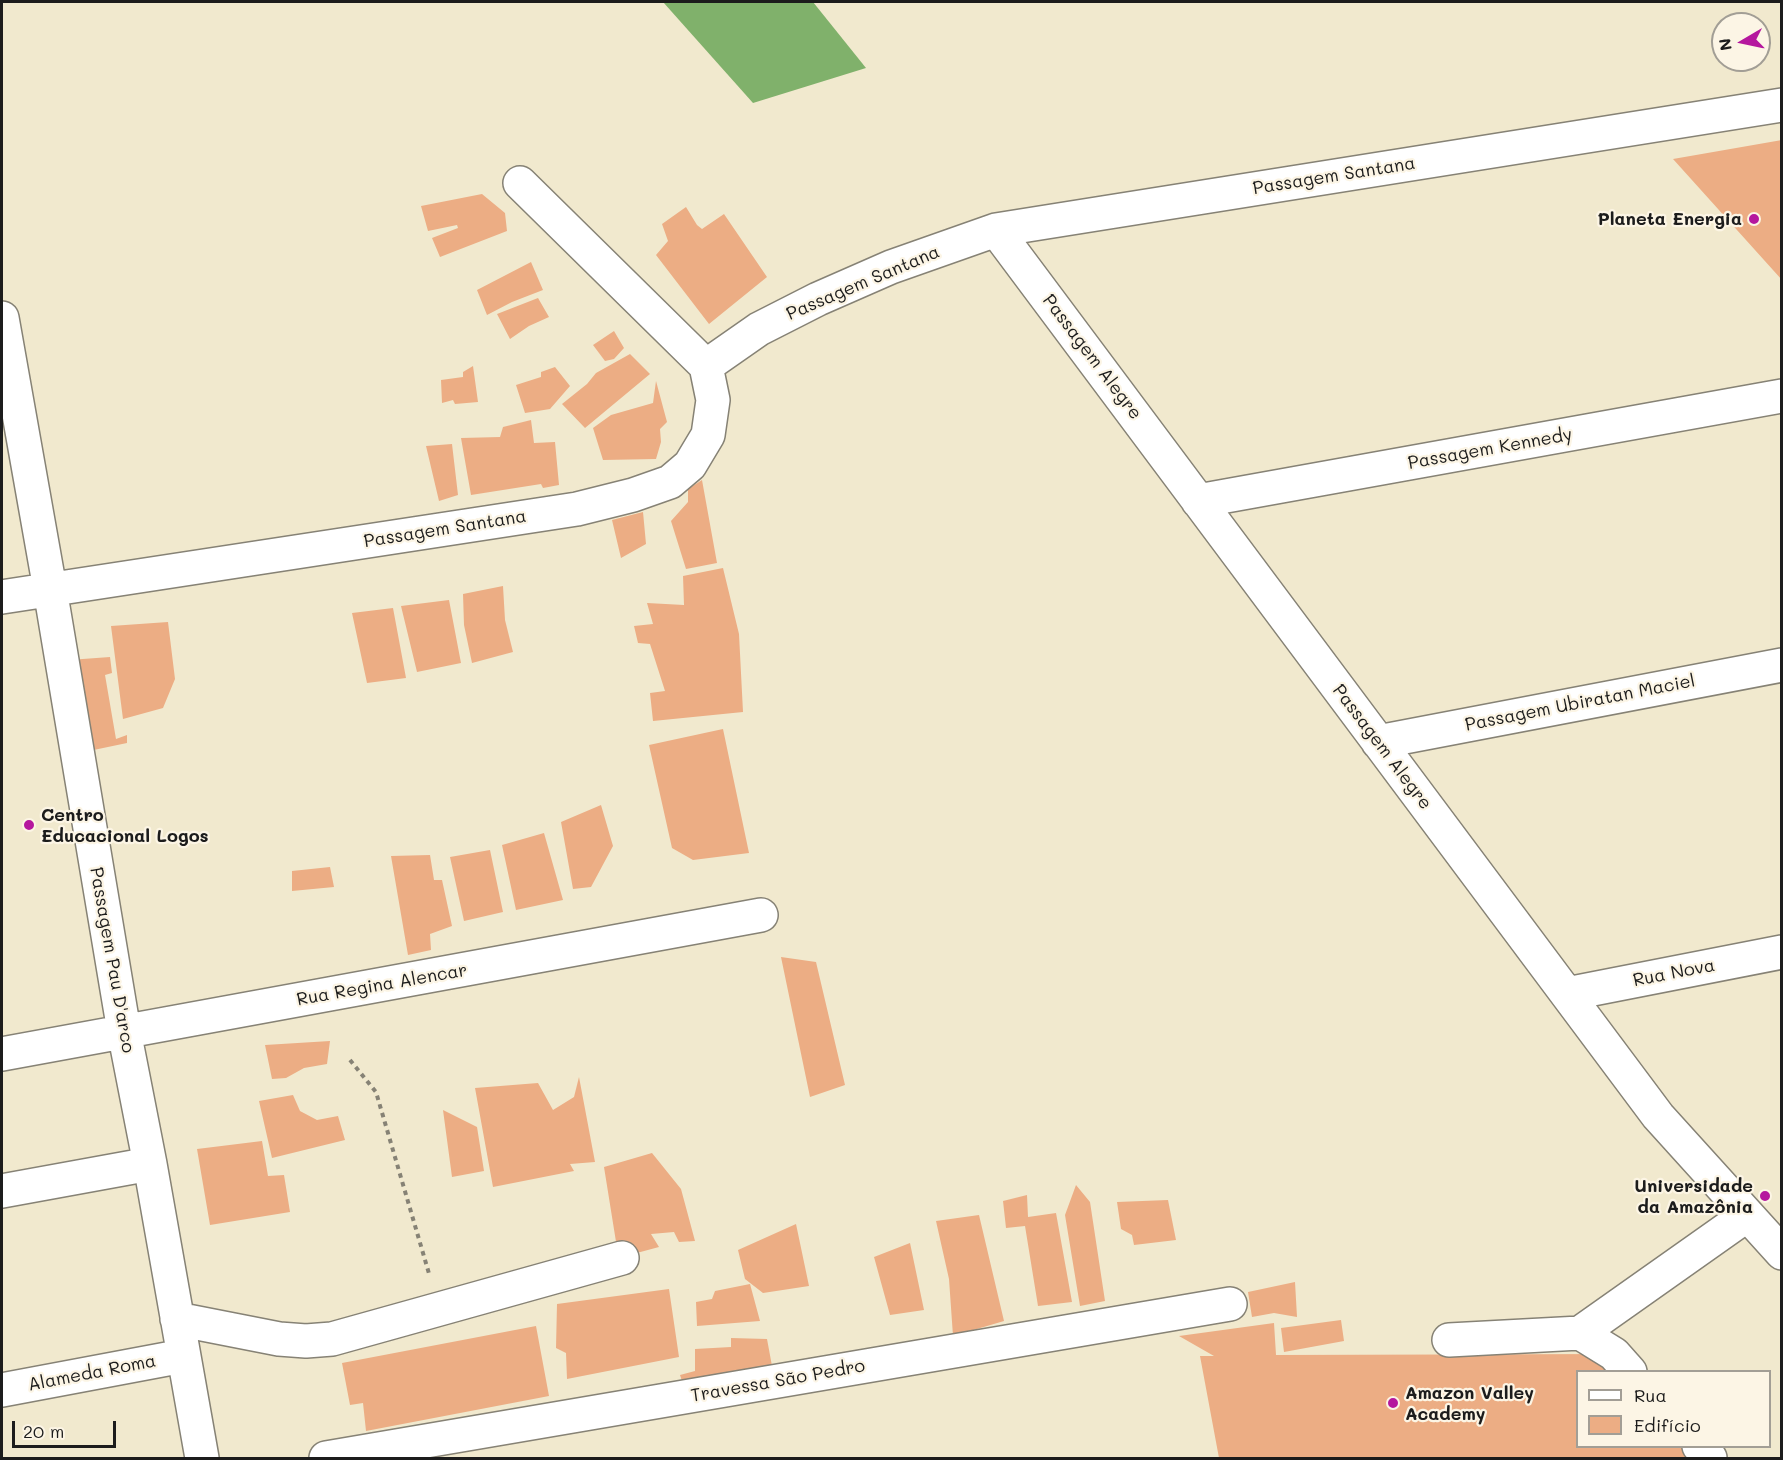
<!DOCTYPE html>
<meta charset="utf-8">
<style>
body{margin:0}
#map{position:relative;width:1783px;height:1460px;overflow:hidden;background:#f1e9ce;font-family:Mali,sans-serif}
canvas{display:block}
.frame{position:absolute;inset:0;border:3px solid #1c1c1c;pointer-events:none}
.legend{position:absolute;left:1576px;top:1370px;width:195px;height:78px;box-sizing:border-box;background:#fcf5e5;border:2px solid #a29e95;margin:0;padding:8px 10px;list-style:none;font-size:18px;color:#1c1c1c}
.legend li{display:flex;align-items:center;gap:12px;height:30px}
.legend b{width:30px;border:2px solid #a29e95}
.north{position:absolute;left:1711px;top:12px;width:60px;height:60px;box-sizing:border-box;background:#fcf5e5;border:2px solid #a29e95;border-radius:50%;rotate:261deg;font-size:16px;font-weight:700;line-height:24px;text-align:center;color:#1c1c1c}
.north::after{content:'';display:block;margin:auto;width:21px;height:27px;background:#b5179e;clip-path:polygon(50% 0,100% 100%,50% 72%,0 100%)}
.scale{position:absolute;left:12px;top:1421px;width:104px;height:27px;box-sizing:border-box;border:3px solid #1c1c1c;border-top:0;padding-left:8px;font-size:18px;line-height:21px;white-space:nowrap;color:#1c1c1c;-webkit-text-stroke:4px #fcf5e5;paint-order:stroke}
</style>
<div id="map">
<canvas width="1783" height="1460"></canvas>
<div class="frame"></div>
<ul class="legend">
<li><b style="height:8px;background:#fff"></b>Rua</li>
<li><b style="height:16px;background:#ecad84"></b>Edifício</li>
</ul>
<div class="north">N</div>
<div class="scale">20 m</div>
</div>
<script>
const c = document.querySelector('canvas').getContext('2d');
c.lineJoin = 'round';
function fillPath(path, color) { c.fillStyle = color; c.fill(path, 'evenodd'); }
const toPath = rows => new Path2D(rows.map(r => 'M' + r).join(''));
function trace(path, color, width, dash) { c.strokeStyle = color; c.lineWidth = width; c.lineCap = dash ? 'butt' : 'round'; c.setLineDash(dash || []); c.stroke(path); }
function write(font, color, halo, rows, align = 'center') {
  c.font = font + ' Mali,sans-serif'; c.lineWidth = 4.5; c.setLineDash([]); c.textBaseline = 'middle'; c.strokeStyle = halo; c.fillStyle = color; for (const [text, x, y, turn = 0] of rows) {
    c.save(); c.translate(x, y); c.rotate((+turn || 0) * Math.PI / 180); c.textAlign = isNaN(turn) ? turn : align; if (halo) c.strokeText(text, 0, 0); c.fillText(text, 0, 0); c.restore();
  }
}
fillPath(toPath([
 [663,2,813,2,866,68,753,103]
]), '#80b16b');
fillPath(toPath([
 [1782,140,1782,280,1673,159],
 [482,194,505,213,507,231,440,257,432,238,458,228,457,225,428,231,421,206],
 [686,207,697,225,702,229,724,214,767,277,709,324,656,255,668,241,662,224],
 [531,262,543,290,512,302,487,315,477,290],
 [538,298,549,317,529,326,510,339,497,314],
 [614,331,624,348,614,359,605,361,593,345],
 [630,354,650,374,585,428,562,404,587,384,596,373],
 [473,366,478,402,455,404,453,400,442,403,441,380,463,377,463,372],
 [555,367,570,386,550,409,525,413,516,385,541,377,541,372],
 [656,381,667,422,660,429,661,442,656,459,603,460,593,428,611,415,653,403],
 [531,420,534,443,555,442,559,485,543,488,541,484,471,495,461,438,500,437,503,427],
 [452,444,458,495,439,501,426,446],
 [702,480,717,563,686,569,671,521,688,502,688,489],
 [643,512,646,544,621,558,612,520],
 [723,568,739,634,743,712,653,721,650,693,665,691,650,644,638,643,634,626,653,624,647,603,684,605,683,576],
 [503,586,505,620,513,652,472,663,464,625,463,594],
 [449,600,461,663,417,672,401,606],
 [393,608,406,678,367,683,352,613],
 [168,622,175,679,163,708,123,719,111,626],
 [110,657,112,673,105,675,116,739,127,735,127,743,84,752,69,660],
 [723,729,749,853,693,860,672,848,649,745],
 [601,805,613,846,591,887,573,889,561,822],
 [544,833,563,900,516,910,502,845],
 [490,850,503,912,464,921,450,857],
 [430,855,434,880,442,880,452,926,430,934,431,950,408,955,391,856],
 [330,867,334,887,292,891,292,871],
 [781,957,816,962,845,1085,810,1097],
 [330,1041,327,1064,304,1068,286,1078,272,1079,265,1045],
 [579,1077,595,1162,570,1164,574,1171,493,1187,475,1088,538,1083,553,1110,574,1097],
 [293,1095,300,1111,317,1120,338,1116,345,1140,272,1158,259,1101],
 [443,1110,477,1127,484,1171,452,1177],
 [262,1141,268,1176,284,1175,290,1212,210,1225,197,1149],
 [652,1153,681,1189,695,1241,679,1242,674,1232,651,1234,659,1247,633,1254,617,1248,604,1167],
 [1076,1185,1090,1202,1105,1301,1080,1306,1065,1215],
 [1027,1195,1028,1217,1056,1213,1072,1302,1038,1306,1025,1226,1006,1228,1003,1201],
 [1168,1200,1176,1240,1134,1245,1132,1235,1121,1229,1117,1202],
 [979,1215,1004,1321,953,1336,949,1279,936,1221],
 [796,1224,809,1286,763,1293,745,1279,738,1250],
 [910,1243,924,1310,890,1315,874,1257],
 [1295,1282,1297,1317,1274,1313,1252,1317,1248,1292],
 [750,1284,760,1321,697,1326,696,1302,712,1299,715,1291],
 [669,1289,679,1357,567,1379,566,1353,556,1348,557,1304],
 [1341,1320,1344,1341,1284,1352,1281,1328],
 [1274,1323,1276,1355,1614,1354,1631,1372,1578,1372,1578,1446,1705,1446,1716,1458,1219,1458,1200,1356,1214,1356,1179,1336],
 [536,1326,549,1396,366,1431,363,1403,350,1405,342,1363],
 [731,1338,767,1339,772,1366,683,1384,680,1375,695,1371,695,1349,731,1347]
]), '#ecad84');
const minor = toPath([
 [520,183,706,366],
 [996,230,1658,1116,1782,1253],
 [2,318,50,589,124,1031,150,1164,202,1458],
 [1198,501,1782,396],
 [2,597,577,509,633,495,670,482,690,465,708,435,713,400,706,366,759,329,818,299,891,267,996,230,1782,105],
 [1378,742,1782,665],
 [1567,994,1782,952],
 [2,1054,761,915],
 [2,1191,150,1164],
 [177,1319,279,1339,306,1341,332,1339,622,1258],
 [1580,1333,1747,1215],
 [1449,1340,1580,1333,1614,1354,1630,1372],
 [2,1390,183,1356],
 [1699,1446,1710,1458],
 [326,1458,1230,1304]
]);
trace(minor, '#868275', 36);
trace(toPath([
 [350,1060,376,1092,430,1277]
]), '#868275', 4, [4.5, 4.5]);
trace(minor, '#fff', 33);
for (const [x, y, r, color] of [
 [1754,219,6,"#b5179e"],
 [29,825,6,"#b5179e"],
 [1765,1196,6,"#b5179e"],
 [1393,1403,6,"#b5179e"]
]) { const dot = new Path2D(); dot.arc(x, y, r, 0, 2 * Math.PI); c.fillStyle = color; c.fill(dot); trace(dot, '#fcf5e5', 2); }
write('18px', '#1c1c1c', '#fcf5e5', [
 ["Passagem Santana",1334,176,-9],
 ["Passagem Santana",863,283,-23],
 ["Passagem Alegre",1092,357,53],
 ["Passagem Kennedy",1490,449,-10],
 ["Passagem Santana",445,529,-9],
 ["Passagem Ubiratan Maciel",1580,703,-11],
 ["Passagem Alegre",1382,747,53],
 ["Passagem Pau D'arco",112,960,80],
 ["Rua Nova",1674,973,-11],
 ["Rua Regina Alencar",382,985,-10],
 ["Alameda Roma",92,1373,-11],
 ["Travessa São Pedro",778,1381,-10]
]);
write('bold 18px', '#1c1c1c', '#fcf5e5', [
 ["Planeta Energia",1742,219],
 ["Centro",41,815,"left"],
 ["Educacional Logos",41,836,"left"],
 ["Universidade",1753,1186],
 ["da Amazônia",1753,1207],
 ["Amazon Valley",1405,1393,"left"],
 ["Academy",1405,1414,"left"]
], 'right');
</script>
